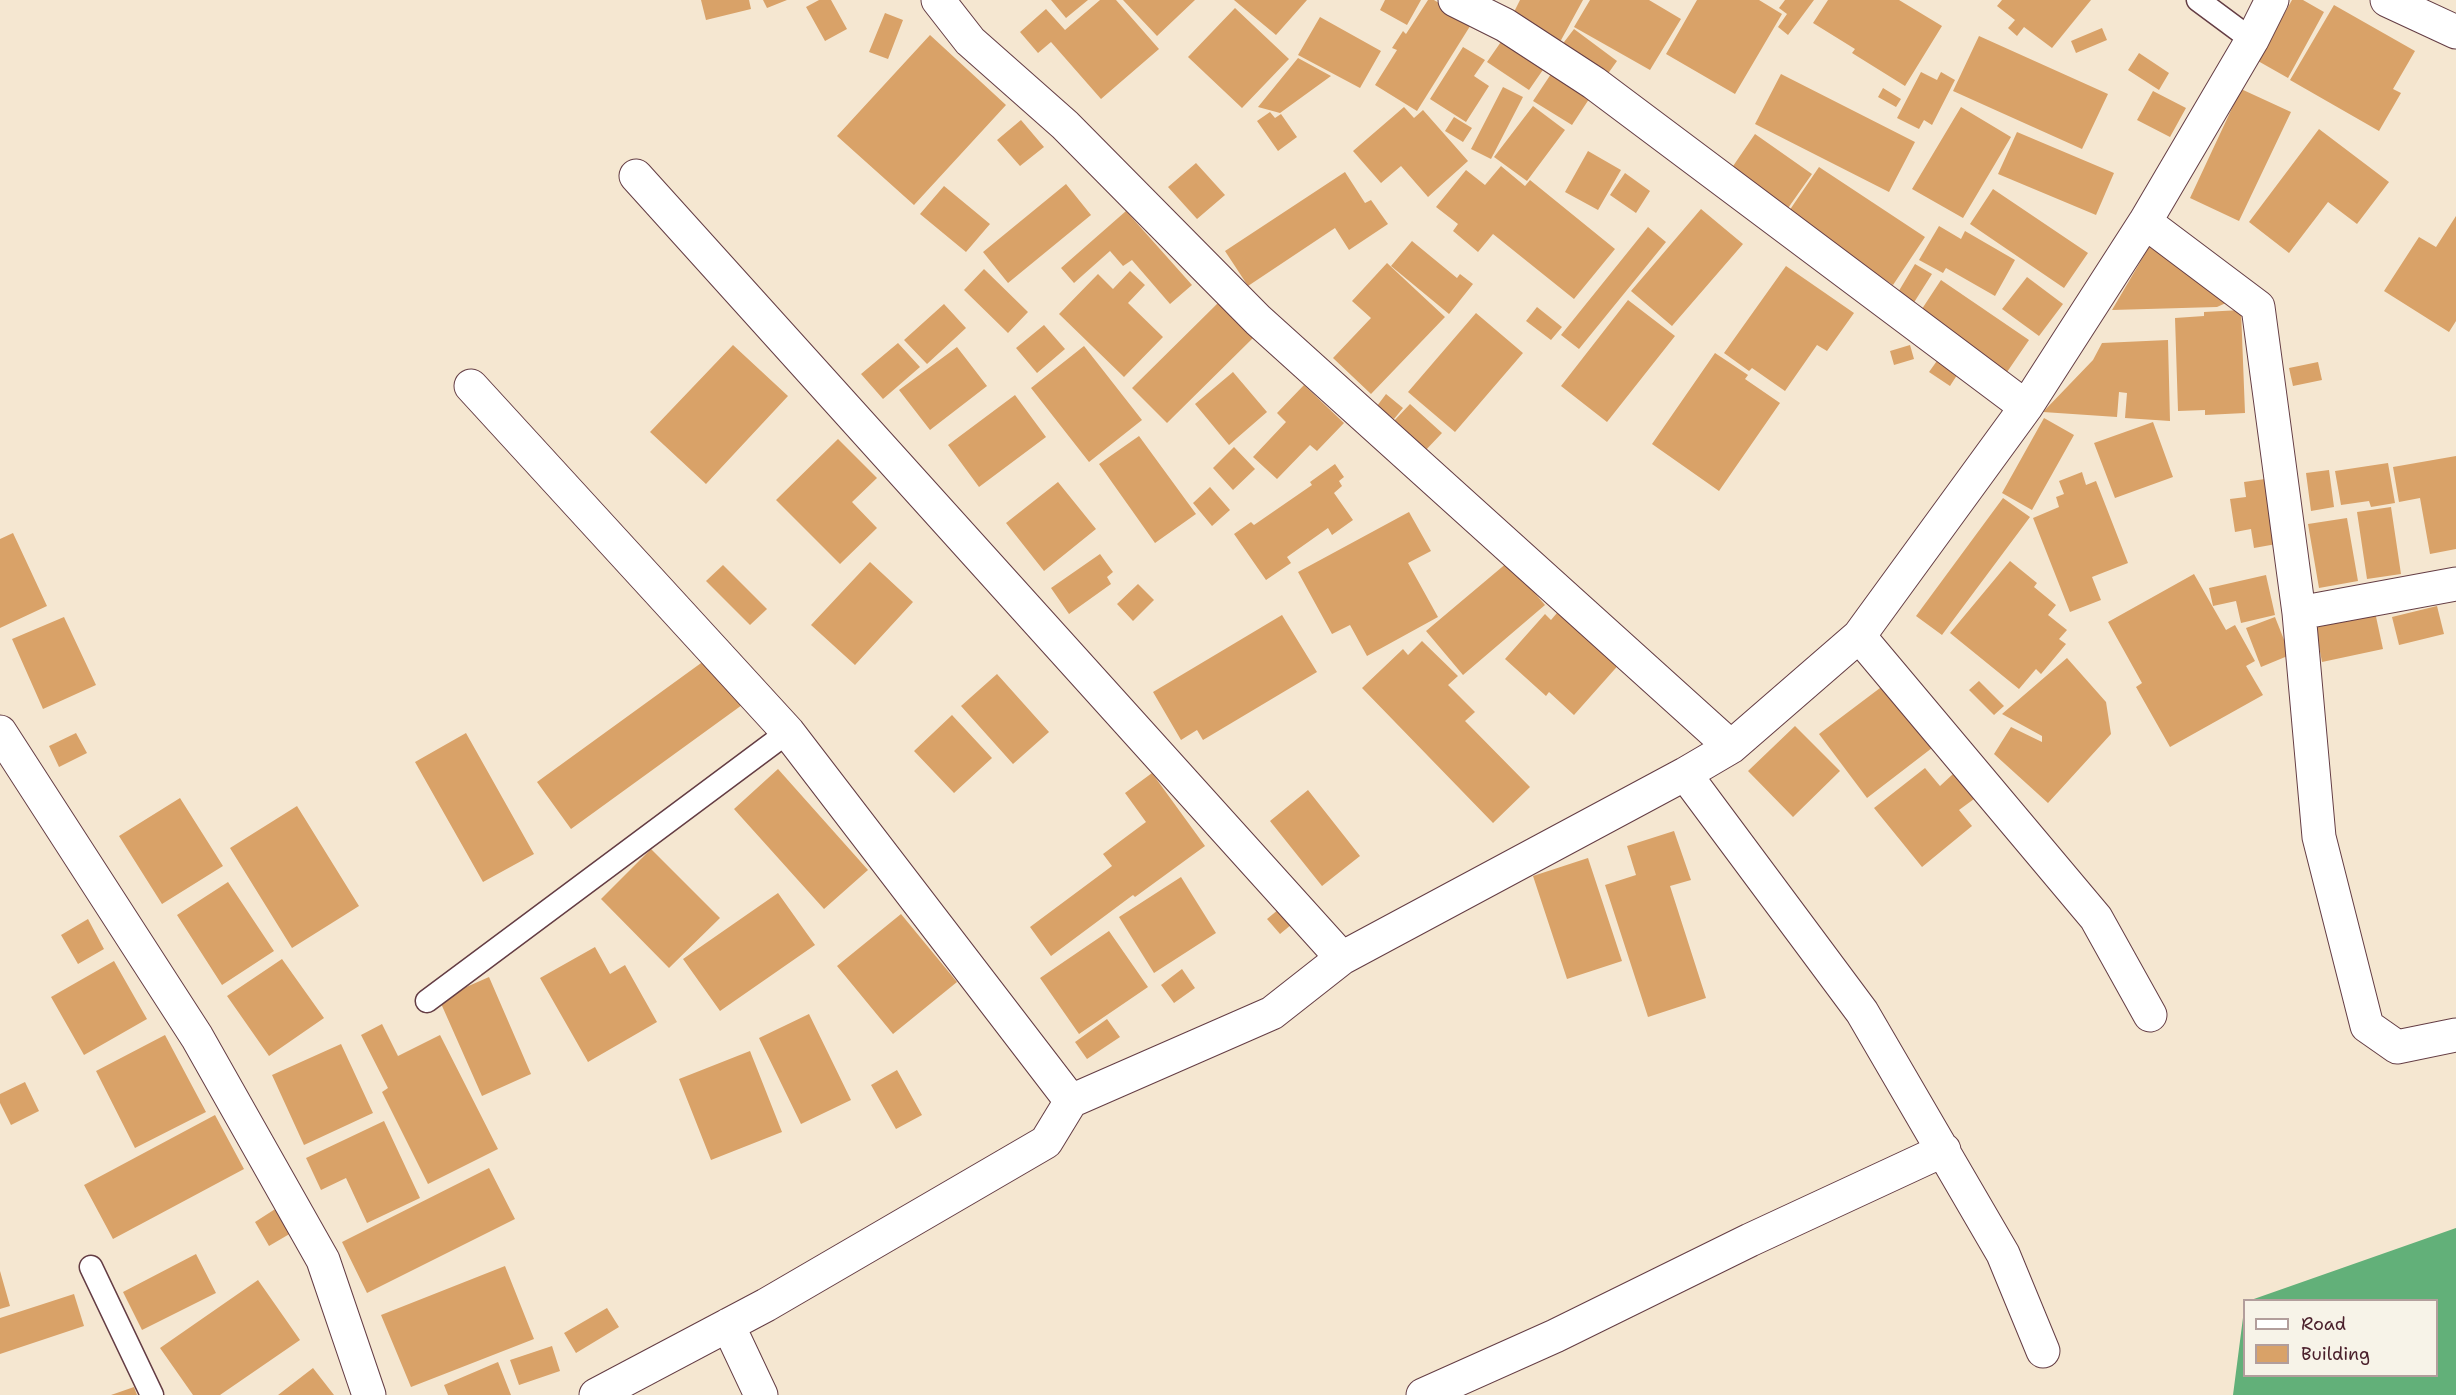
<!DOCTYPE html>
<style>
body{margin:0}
#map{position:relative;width:2456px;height:1395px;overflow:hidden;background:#f5e7d1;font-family:"Shantell Sans",sans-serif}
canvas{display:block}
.legend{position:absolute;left:2243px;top:1299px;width:195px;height:78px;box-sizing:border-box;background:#f7f3e8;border:2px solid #b29e9c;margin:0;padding:8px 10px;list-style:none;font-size:18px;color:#4a1f2b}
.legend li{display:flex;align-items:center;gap:12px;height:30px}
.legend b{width:30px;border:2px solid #b29e9c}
</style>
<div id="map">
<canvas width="2456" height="1395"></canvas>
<ul class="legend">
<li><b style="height:8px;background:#fff"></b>Road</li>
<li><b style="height:16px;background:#d9a268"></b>Building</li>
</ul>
</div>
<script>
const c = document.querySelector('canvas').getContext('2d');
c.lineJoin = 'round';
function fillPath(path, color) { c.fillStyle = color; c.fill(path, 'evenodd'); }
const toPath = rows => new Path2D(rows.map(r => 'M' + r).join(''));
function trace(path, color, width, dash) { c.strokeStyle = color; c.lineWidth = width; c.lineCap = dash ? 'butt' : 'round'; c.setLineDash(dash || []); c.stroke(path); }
fillPath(toPath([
 [2456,1228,2456,1395,2233,1395,2244,1310,2244,1376,2436,1376,2436,1300,2251,1300]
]), '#62b079');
fillPath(toPath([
 [701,0,749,0,751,9,706,20],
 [763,0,787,0,767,8],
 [819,0,831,0,847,29,825,41,806,7],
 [1051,0,1088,0,1066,18],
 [1100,0,1116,0,1159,49,1101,99,1051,42,1038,53,1020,32,1046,9,1065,30],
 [1123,0,1195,0,1157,36],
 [1234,0,1307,0,1276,35],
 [1385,0,1421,0,1407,25,1380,10],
 [1428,0,1434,0,1472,23,1417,111,1375,85,1397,50,1392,48,1403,31,1406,34],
 [1520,0,1583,0,1560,42,1512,16],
 [1590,0,1649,0,1681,19,1650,70,1574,27],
 [1697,0,1759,0,1782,14,1735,94,1666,54],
 [1785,0,1814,0,1788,35,1778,27,1787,14,1779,8],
 [1828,0,1899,0,1942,26,1905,86,1852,53,1855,49,1813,23],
 [2002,0,2091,0,2052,48,2024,27,2017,36,2008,28,2015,20,1997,6],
 [2292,0,2303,0,2324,12,2288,78,2258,61],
 [2334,5,2415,51,2393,89,2401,93,2379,131,2290,80],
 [1235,8,1289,59,1242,108,1188,57],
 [885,13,903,20,888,59,869,52],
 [1320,17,1381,51,1360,88,1298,55],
 [2102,28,2107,40,2076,53,2071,41],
 [1574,29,1617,61,1602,82,1558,50],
 [930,35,1006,105,914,205,837,136],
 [1505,36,1547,64,1529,90,1487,62],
 [1979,36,2108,94,2082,149,1953,91],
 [1463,47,1485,60,1474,76,1489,86,1466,122,1430,99],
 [2139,53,2169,73,2159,90,2128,70],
 [1298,58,1331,76,1280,113,1258,107],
 [1557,65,1595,90,1572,125,1533,101],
 [1921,72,1937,80,1941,72,1955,80,1932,125,1924,120,1919,129,1897,118],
 [1781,74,1915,142,1889,192,1755,124],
 [1503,87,1523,97,1491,159,1471,149],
 [1883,88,1901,99,1896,107,1878,97],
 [2241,89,2291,112,2239,221,2190,198],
 [2153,91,2186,108,2170,137,2137,120],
 [1533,106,1565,130,1527,181,1494,157],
 [1404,107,1414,118,1423,110,1468,161,1428,197,1401,166,1381,183,1353,151],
 [1961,107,2011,137,1963,218,1912,189],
 [1270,112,1275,118,1281,114,1297,137,1278,151,1257,121],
 [1454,117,1472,128,1463,142,1445,131],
 [1021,120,1044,147,1020,166,997,140],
 [2319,129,2389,182,2357,224,2328,202,2289,253,2249,222],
 [2017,132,2114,173,2096,215,1998,174],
 [1755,134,1812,174,1786,211,1729,172],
 [1588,151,1621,170,1598,210,1565,192],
 [1196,163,1225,195,1197,219,1168,187],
 [1501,166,1525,186,1530,180,1615,249,1574,299,1493,234,1478,252,1453,231,1458,224,1436,207,1466,170,1485,185],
 [1819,167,1925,237,1893,285,1787,214],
 [1345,172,1365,203,1371,200,1388,224,1349,250,1335,228,1248,286,1225,251],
 [1625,173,1650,191,1636,213,1610,195],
 [1066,184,1091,215,1008,283,983,252],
 [944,186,990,224,966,252,920,214],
 [1993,189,2088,253,2064,288,1970,224],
 [1701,209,1743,244,1672,326,1631,291],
 [1126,211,1192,285,1170,304,1132,260,1123,266,1110,251,1074,283,1061,268],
 [2456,216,2456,321,2449,332,2384,291,2419,237,2436,247],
 [1939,226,1961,239,1965,231,2015,260,1995,296,1946,268,1943,273,1919,260],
 [1648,227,1666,242,1579,349,1561,335],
 [1412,241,1457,278,1460,274,1473,284,1449,314,1391,266],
 [2149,247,2237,298,2217,307,2112,310],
 [1387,263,1445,317,1371,394,1333,358,1371,318,1352,301],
 [1915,264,1932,274,1913,304,1897,294],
 [1786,266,1854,313,1827,351,1817,345,1785,391,1752,368,1749,371,1724,353],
 [984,269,1028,312,1008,333,964,290],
 [1130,271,1145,285,1128,303,1163,337,1124,377,1059,314,1098,274,1113,289],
 [2027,277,2063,304,2039,336,2002,309],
 [1941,280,2029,340,2005,375,1918,315],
 [1628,300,1675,336,1607,422,1561,386],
 [1220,301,1255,336,1167,423,1132,388],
 [944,304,966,328,927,364,904,340],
 [1537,307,1562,327,1551,340,1526,321],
 [2241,310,2245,413,2205,415,2205,410,2178,411,2175,318,2204,316,2204,312],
 [1476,313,1523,353,1455,432,1408,392],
 [1044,325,1065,349,1037,373,1016,348],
 [2168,340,2170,421,2125,418,2127,393,2119,392,2117,417,2043,412,2093,360,2102,343],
 [898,343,920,367,883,399,861,374],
 [733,345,788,396,706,484,650,432],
 [1910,345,1914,359,1894,365,1890,351],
 [1084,346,1142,420,1089,462,1031,388],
 [957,347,987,386,930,430,899,390],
 [1715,353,1748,375,1745,379,1780,403,1719,491,1652,444],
 [1939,358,1959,372,1950,386,1929,372],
 [2318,362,2322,380,2293,386,2289,368],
 [1233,372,1267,412,1229,445,1195,404],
 [1304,385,1344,423,1317,451,1310,445,1277,479,1253,457,1286,422,1277,413],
 [1386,394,1403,408,1394,419,1377,406],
 [1015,395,1046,437,979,487,948,445],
 [1410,404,1442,433,1423,453,1392,423],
 [2044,418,2074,435,2032,510,2002,493],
 [2153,422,2173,477,2115,498,2094,443],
 [1139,436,1196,514,1155,543,1099,464],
 [838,439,877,478,852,502,877,528,840,564,776,500],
 [1234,447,1255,469,1233,490,1213,468],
 [2456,456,2456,549,2430,554,2420,498,2399,502,2393,467],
 [2388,463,2395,503,2371,507,2369,501,2341,505,2335,471],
 [1335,464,1344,477,1339,481,1342,486,1334,493,1353,520,1332,535,1328,528,1287,557,1291,563,1266,580,1234,534,1251,522,1254,525,1312,485,1310,482],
 [2329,470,2334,507,2311,511,2306,473],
 [2082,472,2086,485,2096,481,2128,563,2092,577,2101,600,2070,612,2033,518,2059,507,2056,497,2064,494,2059,481],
 [2272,478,2282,543,2254,548,2251,529,2235,532,2230,499,2246,497,2244,482],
 [1058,482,1096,529,1044,571,1006,523],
 [1210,487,1230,510,1212,526,1193,503],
 [2003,498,2030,517,1942,635,1916,616],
 [2391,507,2401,574,2367,579,2357,512],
 [1409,512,1431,551,1408,563,1438,617,1367,656,1350,625,1332,634,1298,572],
 [2347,518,2358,581,2319,588,2308,524],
 [13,533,47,606,0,628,0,539],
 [1100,554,1113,572,1107,577,1111,584,1069,614,1051,588],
 [2010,561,2037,583,2034,587,2056,605,2048,615,2067,630,2059,639,2066,644,2041,674,2036,669,2019,689,1950,633],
 [870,562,913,602,855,665,811,625],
 [1508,562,1545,605,1463,675,1426,631],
 [723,565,767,609,750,625,706,581],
 [2194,574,2226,630,2235,625,2255,661,2246,666,2263,695,2170,747,2136,687,2142,683,2108,622],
 [2266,575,2275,615,2241,623,2236,601,2213,606,2209,588],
 [1138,584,1154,600,1133,621,1117,604],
 [2437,606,2444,634,2399,645,2392,617],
 [1562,607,1622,661,1574,715,1549,692,1546,696,1505,659,1545,614,1551,620],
 [2375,612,2383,649,2322,662,2315,625],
 [1282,615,1317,672,1203,740,1197,730,1181,740,1153,692],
 [64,617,96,685,43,709,12,639],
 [2275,617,2290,655,2261,667,2246,628],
 [1422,641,1458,676,1448,685,1475,712,1465,721,1530,787,1493,823,1362,688,1403,649,1408,655],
 [708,658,742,705,571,829,537,782],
 [2067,658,2106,702,2111,734,2048,803,1994,754,2011,727,2042,742,2042,736,2002,714],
 [997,674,1049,732,1013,764,961,706],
 [1979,681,2004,706,1994,715,1969,690],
 [1884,685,1932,748,1867,798,1819,734],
 [952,715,992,758,954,793,914,751],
 [1795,726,1840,771,1793,817,1748,771],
 [76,733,87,753,59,767,49,746],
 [466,733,534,854,483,882,415,762],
 [1925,768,1940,786,1953,774,1974,799,1959,810,1972,826,1922,867,1874,808],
 [778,769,868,870,824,909,734,809],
 [1152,773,1205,846,1135,897,1133,895,1051,956,1030,927,1112,866,1103,854,1146,822,1125,793],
 [1308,790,1360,856,1322,886,1270,821],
 [180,798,223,866,162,904,119,836],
 [297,806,359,906,292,948,230,848],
 [1674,831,1691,880,1670,886,1706,998,1648,1017,1605,885,1636,875,1627,846],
 [651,849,720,918,669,968,601,899],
 [1588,858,1622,961,1567,979,1533,876],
 [1181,877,1216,933,1154,973,1119,917],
 [228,882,274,951,222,985,177,915],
 [778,893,815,945,720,1011,683,959],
 [1285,904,1298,919,1280,934,1267,919],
 [901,914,957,982,893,1034,837,966],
 [88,919,104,949,78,964,61,935],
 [1109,931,1148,987,1079,1034,1040,978],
 [595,947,610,974,625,965,657,1022,588,1062,540,978],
 [282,959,324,1018,269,1056,227,996],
 [114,961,147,1019,84,1055,51,997],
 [1182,969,1195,988,1174,1003,1161,985],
 [489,977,531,1074,482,1096,439,999],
 [809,1014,851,1100,801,1124,759,1038],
 [1107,1019,1120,1037,1087,1059,1075,1042],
 [382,1024,398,1056,440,1035,498,1149,428,1184,382,1092,388,1088,361,1035],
 [165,1035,206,1112,135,1148,96,1071],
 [341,1044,373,1113,304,1145,272,1075],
 [750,1051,782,1132,711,1160,679,1079],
 [897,1070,922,1115,896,1129,871,1085],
 [25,1082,39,1111,11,1125,0,1103,0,1094],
 [215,1115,244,1169,113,1239,84,1185],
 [384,1121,420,1198,367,1223,346,1178,321,1190,306,1158],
 [489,1168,515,1219,367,1293,342,1242],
 [283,1204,298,1229,269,1246,255,1222],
 [196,1254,216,1293,142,1330,123,1292],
 [505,1266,534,1339,411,1387,381,1315],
 [0,1271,10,1306,0,1309],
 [258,1280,300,1340,220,1395,193,1395,160,1348],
 [74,1294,84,1326,0,1354,0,1318],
 [607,1308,619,1327,576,1353,564,1333],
 [552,1346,560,1371,519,1385,510,1360],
 [498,1362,511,1395,448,1395,444,1385],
 [313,1368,334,1395,278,1395],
 [134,1387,137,1395,111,1395]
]), '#d9a268');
const service = toPath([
 [2198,0,2252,40],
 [427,1001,788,732],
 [91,1267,152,1395]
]);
const minor = toPath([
 [938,0,970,41,1065,125,1258,320,1731,747],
 [1455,0,1505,25,1594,83,2026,407],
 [2387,0,2456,32],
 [636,176,1342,958],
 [2145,222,2258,307,2299,613,2319,837,2367,1026,2397,1047,2456,1035],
 [471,386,788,732,1071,1101],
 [2299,613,2456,584],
 [1859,636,2096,918,2150,1015],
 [0,732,197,1037,323,1260,369,1395],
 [1685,774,1862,1012,2003,1254,2043,1351],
 [728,1325,761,1395],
 [596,1395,766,1305,1046,1142,1071,1101,1272,1013,1342,958,1685,774,1731,747,1859,636,2026,407,2145,222,2252,40,2272,0],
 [1423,1395,1555,1336,1750,1240,1944,1150]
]);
trace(service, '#643d44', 25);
trace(minor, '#643d44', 35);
trace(service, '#fff', 22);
trace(minor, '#fff', 33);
</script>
